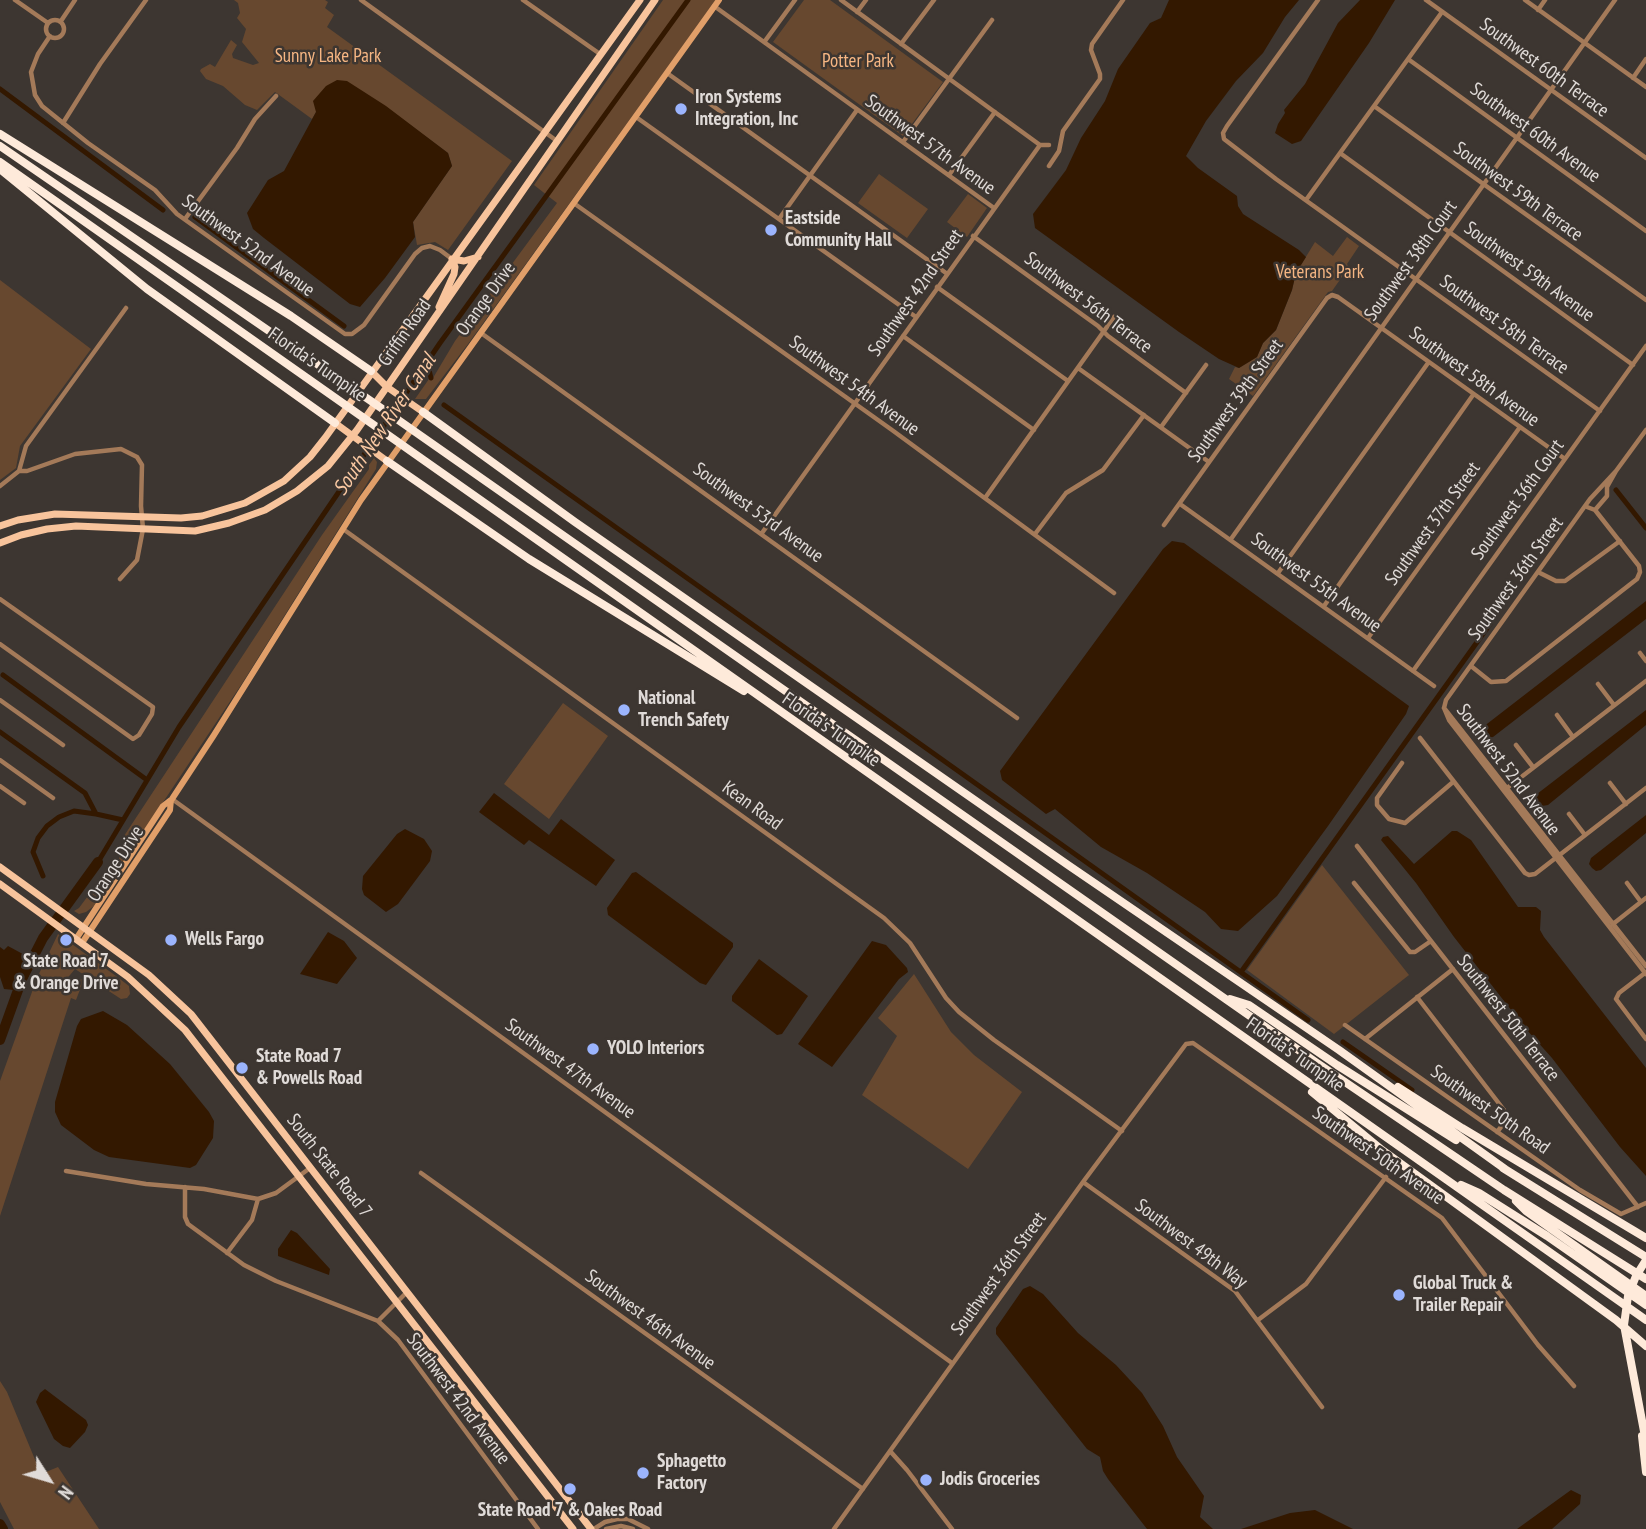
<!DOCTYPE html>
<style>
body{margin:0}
#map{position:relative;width:1646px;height:1529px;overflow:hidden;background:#3d3631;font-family:"PT Sans Narrow",sans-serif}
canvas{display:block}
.north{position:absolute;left:14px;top:1445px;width:70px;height:70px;-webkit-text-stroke:5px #3d3631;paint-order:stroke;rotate:127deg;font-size:19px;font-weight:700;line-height:28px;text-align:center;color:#e0dbd8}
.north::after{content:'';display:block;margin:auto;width:24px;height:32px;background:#e0dbd8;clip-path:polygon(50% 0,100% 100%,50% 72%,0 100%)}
</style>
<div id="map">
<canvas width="1646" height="1529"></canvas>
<div class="north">N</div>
</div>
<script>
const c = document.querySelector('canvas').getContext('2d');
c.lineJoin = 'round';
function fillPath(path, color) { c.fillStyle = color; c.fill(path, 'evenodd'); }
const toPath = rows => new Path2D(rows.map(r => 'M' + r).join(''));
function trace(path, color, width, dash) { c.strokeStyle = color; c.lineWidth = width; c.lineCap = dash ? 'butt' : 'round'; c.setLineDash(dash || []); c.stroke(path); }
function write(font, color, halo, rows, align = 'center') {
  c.font = font + ' "PT Sans Narrow",sans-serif'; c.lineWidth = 5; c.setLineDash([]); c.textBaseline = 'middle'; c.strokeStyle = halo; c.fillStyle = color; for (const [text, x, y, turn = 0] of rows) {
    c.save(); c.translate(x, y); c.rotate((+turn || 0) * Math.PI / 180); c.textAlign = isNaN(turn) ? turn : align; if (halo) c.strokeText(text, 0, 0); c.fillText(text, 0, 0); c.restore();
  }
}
fillPath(toPath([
 [234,0,325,0,328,2,325,8,334,15,327,27,512,161,448,250,435,242,417,245,413,222,452,166,448,153,386,107,316,112,312,119,275,92,257,110,245,105,223,86,206,79,200,71,201,69,210,64,215,67,231,40,237,45,232,54,233,58,253,65,259,63,242,42,246,29,237,18,240,13,238,3],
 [663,0,716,0,468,344,426,399,415,399,429,379,433,378,455,341,557,203,534,185],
 [804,0,830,0,943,82,903,136,773,42],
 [879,174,928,209,907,238,858,203],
 [968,194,987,208,967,237,947,222],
 [1347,237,1359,246,1347,264,1349,267,1332,291,1328,292,1253,396,1229,379,1235,367,1239,368,1257,357,1263,343,1276,330,1292,290,1296,273,1315,242,1333,256],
 [0,280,91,349,20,446,16,468,0,480],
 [374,458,377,462,376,469,243,682,94,906,86,912,79,914,74,911,79,908,102,877,110,877,119,862,119,848,121,849,127,838,124,836,322,535,369,469,369,465],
 [563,703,608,736,549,819,504,784],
 [1322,865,1409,975,1334,1034,1247,970],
 [58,934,116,976,129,986,130,994,127,998,121,999,75,969,65,981,74,988,81,979,84,979,76,1000,71,998,0,1216,0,1081,37,978],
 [914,974,951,1032,974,1055,1022,1092,968,1169,862,1095,897,1036,878,1018],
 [0,1381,7,1392,41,1474,58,1467,99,1529,14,1529,0,1502]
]), '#67482f');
fillPath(toPath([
 [1169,0,1299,0,1285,17,1263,53,1236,81,1206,121,1186,156,1198,168,1237,196,1238,206,1243,214,1299,250,1306,257,1296,273,1292,290,1276,330,1263,343,1257,357,1239,368,1219,359,1179,332,1035,228,1033,214,1066,170,1081,138,1105,101,1118,69,1150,23,1161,18],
 [1360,0,1395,0,1369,43,1301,141,1292,144,1275,133,1278,124,1285,113,1284,110,1305,84,1338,23],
 [337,80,347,81,386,106,448,153,452,166,413,222,415,237,385,278,360,307,350,304,264,238,253,229,247,213,268,180,284,171,316,112,313,101,326,86],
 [1172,541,1184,543,1409,706,1406,714,1328,826,1277,896,1238,931,1221,929,1205,912,1147,873,1101,847,1055,809,1046,814,1002,780,1000,771,1163,549],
 [1646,601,1646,619,1493,737,1487,738,1482,736,1480,731,1483,727],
 [1646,710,1646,725,1548,805,1542,806,1538,803,1535,799,1537,794],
 [494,793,549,835,561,819,615,860,596,886,529,840,524,845,479,812],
 [1646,815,1646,833,1601,870,1596,871,1592,868,1589,864,1591,858],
 [405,829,424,839,432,851,430,861,398,904,386,912,364,895,362,889,363,876,397,834],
 [1452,831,1457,831,1471,840,1518,907,1536,907,1541,911,1540,930,1544,937,1646,1068,1646,1176,1620,1147,1552,1058,1526,1029,1454,937,1416,883,1381,840,1383,837,1388,836,1414,864],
 [636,872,733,943,733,947,706,985,700,983,608,915,607,908,632,873],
 [328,932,344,941,357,958,337,984,300,974],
 [872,941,886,945,907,968,908,972,899,979,832,1067,798,1044],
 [8,946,32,959,14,990,4,989,0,977,0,947,4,950],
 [759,959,808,996,782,1034,777,1035,732,1001,732,996],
 [103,1011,127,1025,170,1064,209,1112,214,1121,213,1138,196,1165,190,1168,109,1157,94,1150,61,1125,55,1112,55,1102,77,1026,81,1019],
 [291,1230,297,1233,330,1269,329,1275,278,1256,278,1249],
 [1030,1286,1043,1294,1078,1333,1116,1365,1142,1393,1163,1426,1177,1457,1204,1496,1200,1517,1213,1529,1147,1529,1108,1479,1103,1471,1100,1457,1087,1449,996,1334,996,1328,1023,1289],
 [45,1389,86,1420,88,1425,85,1432,70,1448,63,1446,54,1439,36,1402,40,1393],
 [1571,1490,1581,1495,1580,1504,1552,1529,1517,1529],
 [1315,1510,1353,1529,1241,1529,1290,1513]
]), '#331800');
trace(toPath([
 [0,89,163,210],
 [195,217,344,326],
 [427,362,431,378],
 [444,405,1308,1020],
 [1616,490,1646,528],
 [3,675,147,780],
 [0,732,85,793,96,814,123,820],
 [98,862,179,727,440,343,688,0],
 [43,876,33,852,38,838,47,826,59,817,74,811,96,814],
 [1241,972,1490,624],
 [1343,1042,1412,1090]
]), '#331800', 5);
trace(toPath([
 [0,1040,22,979,43,938,98,862],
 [0,1524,3,1529]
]), '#331800', 10);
trace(toPath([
 [15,0,48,23],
 [361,0,557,141],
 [523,0,600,54],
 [841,0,1040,145],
 [1318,0,1227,126,1223,133,1224,139,1276,179,1600,411],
 [1426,0,1646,158],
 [1525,0,1646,87],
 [714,6,994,208],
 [1538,10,1545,0],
 [857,12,866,0],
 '46 29a9 9 0 1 1 18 0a9 9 0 1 1-18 0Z',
 [61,21,75,0],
 [50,36,38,54,31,72,35,95,42,106,88,143,155,190,177,214,345,334,352,334,364,325,415,254,422,248,430,246,440,250,452,259],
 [765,41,795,0],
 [901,44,934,0],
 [1408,59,1646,231],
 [667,73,946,273],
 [1633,78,1646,59],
 [1374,106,1646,300],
 [636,117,916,317],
 [63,123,100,64,146,0],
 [903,142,992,20],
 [1340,153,1633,365],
 [1049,166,1059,151,1063,131,1100,79,1100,74,1091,50,1092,44,1123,0],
 [949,175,995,112],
 [1306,200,1442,12],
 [575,204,892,430,1114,593],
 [185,219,237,148,255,119,276,96],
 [779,219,857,110],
 [973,236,1098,326,1108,336,1186,393],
 [937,287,1068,381],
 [481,333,1017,718],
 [903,336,1034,430],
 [1078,368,1209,462],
 [1161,427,1206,365],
 [19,471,27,471,75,454,121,449,137,457,142,465,141,506,143,529,137,560,120,579],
 [0,486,19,471,26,446,126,308],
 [985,498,1114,317],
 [1180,504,1434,686],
 [1595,510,1607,496,1607,487,1616,471,1646,430],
 [1164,525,1327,298,1332,295,1338,297,1565,459],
 [343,529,884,918,910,943,946,998,959,1012,994,1040,1122,1131],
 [762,533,1040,145,1049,145],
 [1035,534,1066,493,1103,470,1144,415],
 [1231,539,1615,0],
 [1538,572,1556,581,1565,581,1620,541],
 [1278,573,1428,363],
 [0,599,153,707,152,714,139,735,133,739,0,644],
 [1324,606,1473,395],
 [1368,638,1520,427],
 [1640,653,1646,661],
 [1471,666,1491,682,1506,681,1637,579,1640,572,1639,566,1595,510,1587,507],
 [1413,671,1646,346],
 [1598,684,1614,705],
 [0,700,63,745],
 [1444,708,1449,720,1646,974],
 [1444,708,1646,966],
 [1444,708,1446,700,1590,499,1616,471],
 [1557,715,1573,737],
 [1420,738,1525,873,1529,875,1535,874,1646,788],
 [1516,745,1533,767],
 [0,760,53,798],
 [1402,763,1377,798,1377,805,1389,819,1405,823,1453,782],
 [1610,783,1626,804],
 [0,786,24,803],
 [1507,788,1646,681],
 [172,799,952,1363],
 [1569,814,1585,835],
 [1357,846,1638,1207],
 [1354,883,1410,952,1415,952,1431,941],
 [1627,883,1641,902],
 [1613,924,1646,898],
 [1645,973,1619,993,1616,999,1646,1039],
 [1417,997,1504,1110,1505,1122,1497,1132],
 [1345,1025,1580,1190,1621,1214,1646,1203],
 [1365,1039,1453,969],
 [66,1171,146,1184,204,1189,258,1199,276,1193,310,1168],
 [421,1173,863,1489],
 [1083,1182,1235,1291,1322,1407],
 [185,1187,185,1217,188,1224,244,1265,276,1281,378,1321],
 [227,1253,252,1220,258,1199],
 [407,1292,378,1321,398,1340,538,1529],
 [1258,1320,1306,1284,1386,1177],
 [890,1451,907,1470,952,1529],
 [594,1529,605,1522,617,1519,628,1519,648,1529],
 [606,1529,621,1526,633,1529],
 [834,1529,1083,1182,1186,1044,1193,1043,1442,1218,1538,1345,1574,1386]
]), '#a47a59', 4.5);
trace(toPath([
 [76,939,163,806,172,799,214,735,361,500,719,0],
 [82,943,170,810,171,800]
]), '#e19f69', 6);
trace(toPath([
 [452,259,464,261,478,257],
 [439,307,454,274,455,267,452,259],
 [371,371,387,387,423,412],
 [335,423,387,461],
 [0,526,18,520,55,514,181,518,202,516,245,503,284,481,310,457,325,438,640,0],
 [0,543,21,535,47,529,76,526,195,531,229,523,265,510,297,491,328,466,357,430,655,0],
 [0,867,149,975,191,1014,591,1529],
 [0,884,128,977,185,1030,573,1529]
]), '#f8c49c', 7);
trace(toPath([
 [0,134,291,316,371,371],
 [0,146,384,410,1317,1063,1504,1190,1646,1279],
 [0,162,1646,1320],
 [0,169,147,289,335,423],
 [423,412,575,522,1068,865,1339,1050,1505,1169],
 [387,461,529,559,744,691],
 [1230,999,1249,1005,1337,1065,1456,1140],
 [1398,1087,1462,1128,1646,1238],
 [1312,1092,1382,1150,1616,1320,1646,1346],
 [1503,1168,1646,1257],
 [1461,1185,1479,1193,1547,1236,1646,1305],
 [1516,1201,1526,1211,1646,1296],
 [1646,1260,1636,1276,1628,1296,1624,1325,1646,1442],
 [1642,1436,1646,1472]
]), '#feeada', 8);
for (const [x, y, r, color] of [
 [681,109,7,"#9bb4fd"],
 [771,230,7,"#9bb4fd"],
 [624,710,7,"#9bb4fd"],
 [66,940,7,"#9bb4fd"],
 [171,940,7,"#9bb4fd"],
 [593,1049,7,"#9bb4fd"],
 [242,1068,7,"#9bb4fd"],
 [1399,1295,7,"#9bb4fd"],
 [643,1473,7,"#9bb4fd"],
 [926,1480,7,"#9bb4fd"],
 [570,1489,7,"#9bb4fd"]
]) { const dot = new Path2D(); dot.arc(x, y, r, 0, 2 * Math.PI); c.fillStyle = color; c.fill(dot); trace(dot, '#3d3631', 2.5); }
write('19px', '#f6b683', '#3d3631', [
 ["Sunny Lake Park",328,57],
 ["Potter Park",858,62],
 ["Veterans Park",1320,273]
]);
write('19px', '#e0dbd8', '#3d3631', [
 ["Southwest 60th Terrace",1544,68,36],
 ["Southwest 60th Avenue",1535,133,36],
 ["Southwest 57th Avenue",930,145,36],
 ["Southwest 59th Terrace",1518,192,36],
 ["Southwest 52nd Avenue",248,246,36],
 ["Southwest 38th Court",1411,261,-54],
 ["Southwest 59th Avenue",1529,272,36],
 ["Southwest 42nd Street",916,293,-55],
 ["Orange Drive",486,299,-54],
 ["Southwest 56th Terrace",1088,303,37],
 ["Southwest 58th Terrace",1504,325,36],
 ["Griffin Road",405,333,-55],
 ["Florida's Turnpike",317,365,35],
 ["Southwest 58th Avenue",1474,377,36],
 ["Southwest 54th Avenue",854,386,36],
 ["Southwest 39th Street",1236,401,-54],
 ["Southwest 36th Court",1518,500,-54],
 ["Southwest 53rd Avenue",758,513,36],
 ["Southwest 37th Street",1433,524,-54],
 ["Southwest 36th Street",1516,579,-54],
 ["Southwest 55th Avenue",1316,583,36],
 ["Florida's Turnpike",831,730,35],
 ["Southwest 52nd Avenue",1508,770,53],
 ["Kean Road",752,806,36],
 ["Orange Drive",116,864,-57],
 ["Southwest 50th Terrace",1508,1018,52],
 ["Florida's Turnpike",1295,1055,35],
 ["Southwest 47th Avenue",570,1069,36],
 ["Southwest 50th Road",1490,1110,35],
 ["Southwest 50th Avenue",1378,1156,35],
 ["South State Road 7",329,1166,52],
 ["Southwest 49th Way",1191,1244,37],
 ["Southwest 36th Street",999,1274,-54],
 ["Southwest 46th Avenue",650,1320,36],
 ["Southwest 42nd Avenue",458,1399,53]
]);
write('bold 19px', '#e0dbd8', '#3d3631', [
 ["Iron Systems",695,98],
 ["Integration, Inc",695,120],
 ["Eastside",785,219],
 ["Community Hall",785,241],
 ["National",638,699],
 ["Trench Safety",638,721],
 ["Wells Fargo",185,940],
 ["State Road 7",66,962,"center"],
 ["& Orange Drive",66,984,"center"],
 ["YOLO Interiors",607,1049],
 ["State Road 7",256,1057],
 ["& Powells Road",256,1079],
 ["Global Truck &",1413,1284],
 ["Trailer Repair",1413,1306],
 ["Sphagetto",657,1462],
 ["Factory",657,1484],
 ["Jodis Groceries",940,1480],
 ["State Road 7 & Oakes Road",570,1511,"center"]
], 'left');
write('italic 21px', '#fac9a3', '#3d3631', [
 ["South New River Canal",385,425,-56]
]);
</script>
